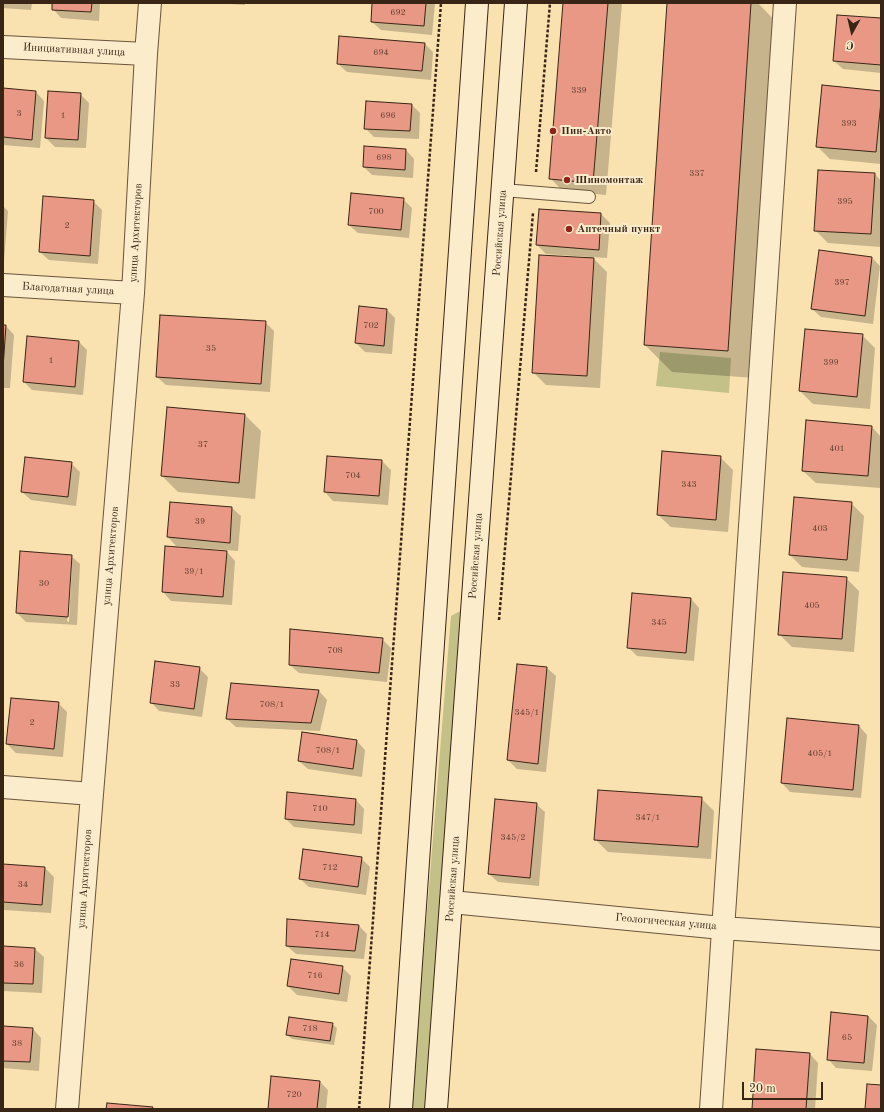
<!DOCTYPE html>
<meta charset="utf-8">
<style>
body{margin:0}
#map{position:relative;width:884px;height:1112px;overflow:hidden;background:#f9e1b0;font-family:"Old Standard TT",serif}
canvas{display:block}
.frame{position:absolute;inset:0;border:4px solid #392515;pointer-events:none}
.north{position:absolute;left:832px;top:12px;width:40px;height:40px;-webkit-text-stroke:3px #fbeccc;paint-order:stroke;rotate:188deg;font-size:11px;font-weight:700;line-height:16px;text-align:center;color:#392515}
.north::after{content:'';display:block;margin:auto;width:14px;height:18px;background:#392515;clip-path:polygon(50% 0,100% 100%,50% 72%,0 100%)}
.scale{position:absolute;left:742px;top:1082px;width:81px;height:18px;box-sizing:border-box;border:2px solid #392515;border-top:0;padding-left:5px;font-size:12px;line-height:14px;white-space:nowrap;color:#392515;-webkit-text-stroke:3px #fbeccc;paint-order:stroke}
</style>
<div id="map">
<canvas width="884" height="1112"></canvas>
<div class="frame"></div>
<div class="north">С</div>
<div class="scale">20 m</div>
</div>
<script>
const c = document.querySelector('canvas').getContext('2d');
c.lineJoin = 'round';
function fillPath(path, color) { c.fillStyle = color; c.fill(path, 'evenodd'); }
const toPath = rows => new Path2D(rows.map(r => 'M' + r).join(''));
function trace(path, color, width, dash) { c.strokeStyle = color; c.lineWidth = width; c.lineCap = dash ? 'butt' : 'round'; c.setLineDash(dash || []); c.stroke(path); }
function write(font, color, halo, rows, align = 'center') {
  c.font = font + ' "Old Standard TT",serif'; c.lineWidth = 4; c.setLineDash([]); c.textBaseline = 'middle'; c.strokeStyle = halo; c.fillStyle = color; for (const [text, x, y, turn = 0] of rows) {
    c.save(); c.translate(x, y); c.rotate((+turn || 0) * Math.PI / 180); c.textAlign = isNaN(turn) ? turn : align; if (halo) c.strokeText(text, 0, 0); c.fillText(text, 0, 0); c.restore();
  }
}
fillPath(toPath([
 [660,352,731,358,729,393,656,386],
 [462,610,424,1109,411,1109,451,616]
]), '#c3c187');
fillPath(toPath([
 [3,3,32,3,31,10,3,8],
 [53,3,100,3,99,21,61,18,53,9],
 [215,3,245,3,245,5],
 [373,3,435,3,432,35,381,30,372,22],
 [564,3,622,3,606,195,563,191,550,178],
 [668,3,758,3,778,24,755,378,672,372,645,345],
 [881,19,881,73,843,69,834,61],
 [424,43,433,52,431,80,347,72,338,64],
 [3,89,36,92,44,101,40,148,3,145],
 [881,92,881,164,830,159,817,146],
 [80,94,89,103,86,148,55,147,46,138],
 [412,105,420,113,419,139,374,137,365,128],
 [406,150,414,159,413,178,372,175,364,167],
 [875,174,881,181,881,247,828,243,816,231],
 [403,199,412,208,409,238,358,233,349,225],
 [93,201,102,210,98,264,49,260,40,252],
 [3,206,8,211,4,261,3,261],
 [540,210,601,214,610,223,607,258,592,257,607,272,600,388,546,385,533,372,589,257,546,254,537,245],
 [872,258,880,266,873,324,821,317,812,309],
 [387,310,395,318,392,354,365,352,356,343],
 [265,322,274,331,270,392,166,385,157,377],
 [3,326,6,326,14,335,10,388,3,388],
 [862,335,875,348,870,409,813,404,800,391],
 [79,342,87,350,83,395,32,390,24,382],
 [245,415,261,431,255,499,178,492,162,476],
 [872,427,881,437,880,488,816,483,803,471],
 [720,457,733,470,728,532,671,527,658,515],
 [382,461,391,470,388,505,333,501,325,492],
 [71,463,80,472,76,506,31,500,22,492],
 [851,503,864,516,859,572,802,567,790,555],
 [232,508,241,516,238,551,176,546,168,537],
 [227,552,235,561,232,605,171,601,163,592],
 [71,556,80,564,77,625,26,622,17,613],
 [70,562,72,562,69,622,67,621],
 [846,578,859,591,854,652,792,647,779,634],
 [691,599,699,608,694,661,637,656,628,647],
 [382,639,391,648,387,682,299,673,290,665],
 [517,665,547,668,556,676,546,772,517,769,508,760],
 [199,668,208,677,202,717,159,711,151,702],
 [232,684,319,691,327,700,320,731,236,727,227,719],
 [58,703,67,712,63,757,16,753,7,744],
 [859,726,867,735,861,798,790,792,782,783],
 [357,741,365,750,362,777,308,769,299,761],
 [701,798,714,811,711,859,608,852,595,839],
 [356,800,364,809,362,834,294,827,286,819],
 [536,804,545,812,539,886,498,882,489,874],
 [361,858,370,867,366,895,309,887,300,879],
 [3,865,45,868,54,877,51,913,4,910,3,908],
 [359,926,367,934,364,959,296,954,287,946],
 [3,947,35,949,44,957,42,993,3,991],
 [342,967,351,976,347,1002,297,995,288,986],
 [868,1016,877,1025,872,1071,836,1068,828,1059],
 [332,1024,337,1028,334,1045,292,1039,287,1035],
 [3,1027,33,1029,41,1038,39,1071,3,1068],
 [810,1054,818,1063,815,1109,753,1109],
 [320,1082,328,1090,326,1109,269,1109]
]), '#0003');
const building = toPath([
 [52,3,92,3,91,12,52,10,52,3],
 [372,3,426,3,424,26,371,22,372,3],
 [563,3,608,3,593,183,549,179,563,3],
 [667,3,751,3,728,351,644,345,667,3],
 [837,15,881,18,881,65,833,61,837,15],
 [339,36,425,43,422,71,337,64,339,36],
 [822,85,881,91,881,101,876,152,816,147,822,85],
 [3,88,36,91,32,140,3,137,3,88],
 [48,91,81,93,78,140,45,138,48,91],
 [366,101,412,104,410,131,364,129,366,101],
 [364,146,406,149,405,170,363,167,364,146],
 [818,170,875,173,871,234,814,231,818,170],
 [351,193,404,198,401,230,348,225,351,193],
 [43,196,94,200,90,256,39,252,43,196],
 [539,209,601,213,599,250,536,245,539,209],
 [819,250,872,257,865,316,811,309,819,250],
 [539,255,594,258,587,376,532,373,539,255],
 [359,306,387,309,384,346,355,343,359,306],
 [160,315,266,321,261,384,156,377,160,315],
 [3,325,6,325,3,368,3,325],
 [805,329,863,334,857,397,799,391,805,329],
 [27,336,79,341,75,387,23,382,27,336],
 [167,407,245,414,239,483,161,476,167,407],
 [806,420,872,426,868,476,802,471,806,420],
 [662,451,721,456,716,520,657,515,662,451],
 [327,456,382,460,379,496,324,492,327,456],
 [25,457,72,462,68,497,21,492,25,457],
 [794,497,852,502,847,560,789,555,794,497],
 [170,502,232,507,230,543,167,537,170,502],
 [165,546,227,551,223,597,162,592,165,546],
 [20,551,72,555,68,617,16,613,20,551],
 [783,572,847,577,842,639,778,635,783,572],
 [632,593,691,598,686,653,627,648,632,593],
 [290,629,383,638,379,673,289,665,290,629],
 [155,661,200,667,194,709,150,703,155,661],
 [517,664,547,667,538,764,507,760,517,664],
 [231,683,319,690,311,723,226,719,231,683],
 [11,698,59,702,54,749,6,744,11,698],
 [787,718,859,725,853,790,781,783,787,718],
 [302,732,357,740,353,769,298,761,302,732],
 [598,790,702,797,698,847,594,840,598,790],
 [287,792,356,799,354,825,285,819,287,792],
 [495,799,537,803,530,878,488,874,495,799],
 [303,849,362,857,358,887,299,879,303,849],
 [3,864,45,867,42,905,3,902,3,864],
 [287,919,359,925,355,951,286,946,287,919],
 [3,946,35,948,33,984,3,983,3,946],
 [291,959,343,966,339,994,287,986,291,959],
 [831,1012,868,1016,864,1063,827,1060,831,1012],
 [289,1017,333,1023,330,1041,286,1035,289,1017],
 [3,1026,33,1028,30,1062,3,1061,3,1026],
 [756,1049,810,1053,806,1109,752,1109,756,1049],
 [271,1076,320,1081,317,1109,268,1109,271,1076],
 [867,1084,881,1085,881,1109,865,1109,867,1084],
 [107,1103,153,1107,152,1109,106,1109,107,1103]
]);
fillPath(building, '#e99886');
trace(building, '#392515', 1);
const lane = toPath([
 [503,190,589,197]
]);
const street = toPath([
 [3,47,146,54],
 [3,285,133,293],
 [3,787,92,794],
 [451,902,722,928,881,939],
 [67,1109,92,794,133,293,146,54,150,3],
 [711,1109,785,3]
]);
const secondary = toPath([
 [401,1109,477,3],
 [436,1109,516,3]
]);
trace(lane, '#69543c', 14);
trace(street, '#69543c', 24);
trace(secondary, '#392515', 24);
trace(toPath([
 [536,172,550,3],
 [499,620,533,213],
 [359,1109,441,3]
]), '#392515', 2.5, [3, 2]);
trace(lane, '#fbeccc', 12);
trace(street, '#fbeccc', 22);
trace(secondary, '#fbeccc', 22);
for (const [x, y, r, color] of [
 [553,131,4,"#8f2418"],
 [567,180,4,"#8f2418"],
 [569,229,4,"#8f2418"]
]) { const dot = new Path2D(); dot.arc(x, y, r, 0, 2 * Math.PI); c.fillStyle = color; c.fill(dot); trace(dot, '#fbeccc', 1.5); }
write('9px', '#654231', null, [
 ["692",398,13],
 ["694",381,53],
 ["339",579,91],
 ["3",19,114],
 ["1",63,116],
 ["696",388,116],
 ["393",849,124],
 ["698",384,158],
 ["337",697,174],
 ["395",845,202],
 ["700",376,212],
 ["2",67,226],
 ["397",842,283],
 ["702",371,326],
 ["35",211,349],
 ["1",51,361],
 ["399",831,363],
 ["37",203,445],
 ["401",837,449],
 ["704",353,476],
 ["343",689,485],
 ["39",200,522],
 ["403",820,529],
 ["39/1",194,572],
 ["30",44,584],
 ["405",812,606],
 ["345",659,623],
 ["708",335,651],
 ["33",175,685],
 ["708/1",272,705],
 ["345/1",527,713],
 ["2",32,723],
 ["708/1",328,751],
 ["405/1",820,754],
 ["710",320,809],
 ["347/1",648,818],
 ["345/2",513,838],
 ["712",330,868],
 ["34",23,885],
 ["714",322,935],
 ["36",19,965],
 ["716",315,976],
 ["718",310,1029],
 ["65",847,1038],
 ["38",17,1044],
 ["720",294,1095]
]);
write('11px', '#392515', '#fbeccc', [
 ["Инициативная улица",74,50,3],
 ["улица Архитекторов",136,233,-87],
 ["Российская улица",500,233,-86],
 ["Благодатная улица",68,289,3],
 ["улица Архитекторов",111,556,-85],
 ["Российская улица",476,556,-86],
 ["улица Архитекторов",85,879,-86],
 ["Российская улица",453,879,-86],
 ["Геологическая улица",666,922,5]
]);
write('bold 11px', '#392515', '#fbeccc', [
 ["Пин-Авто",561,131],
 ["Шиномонтаж",575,180],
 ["Аптечный пункт",577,229]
], 'left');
</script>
